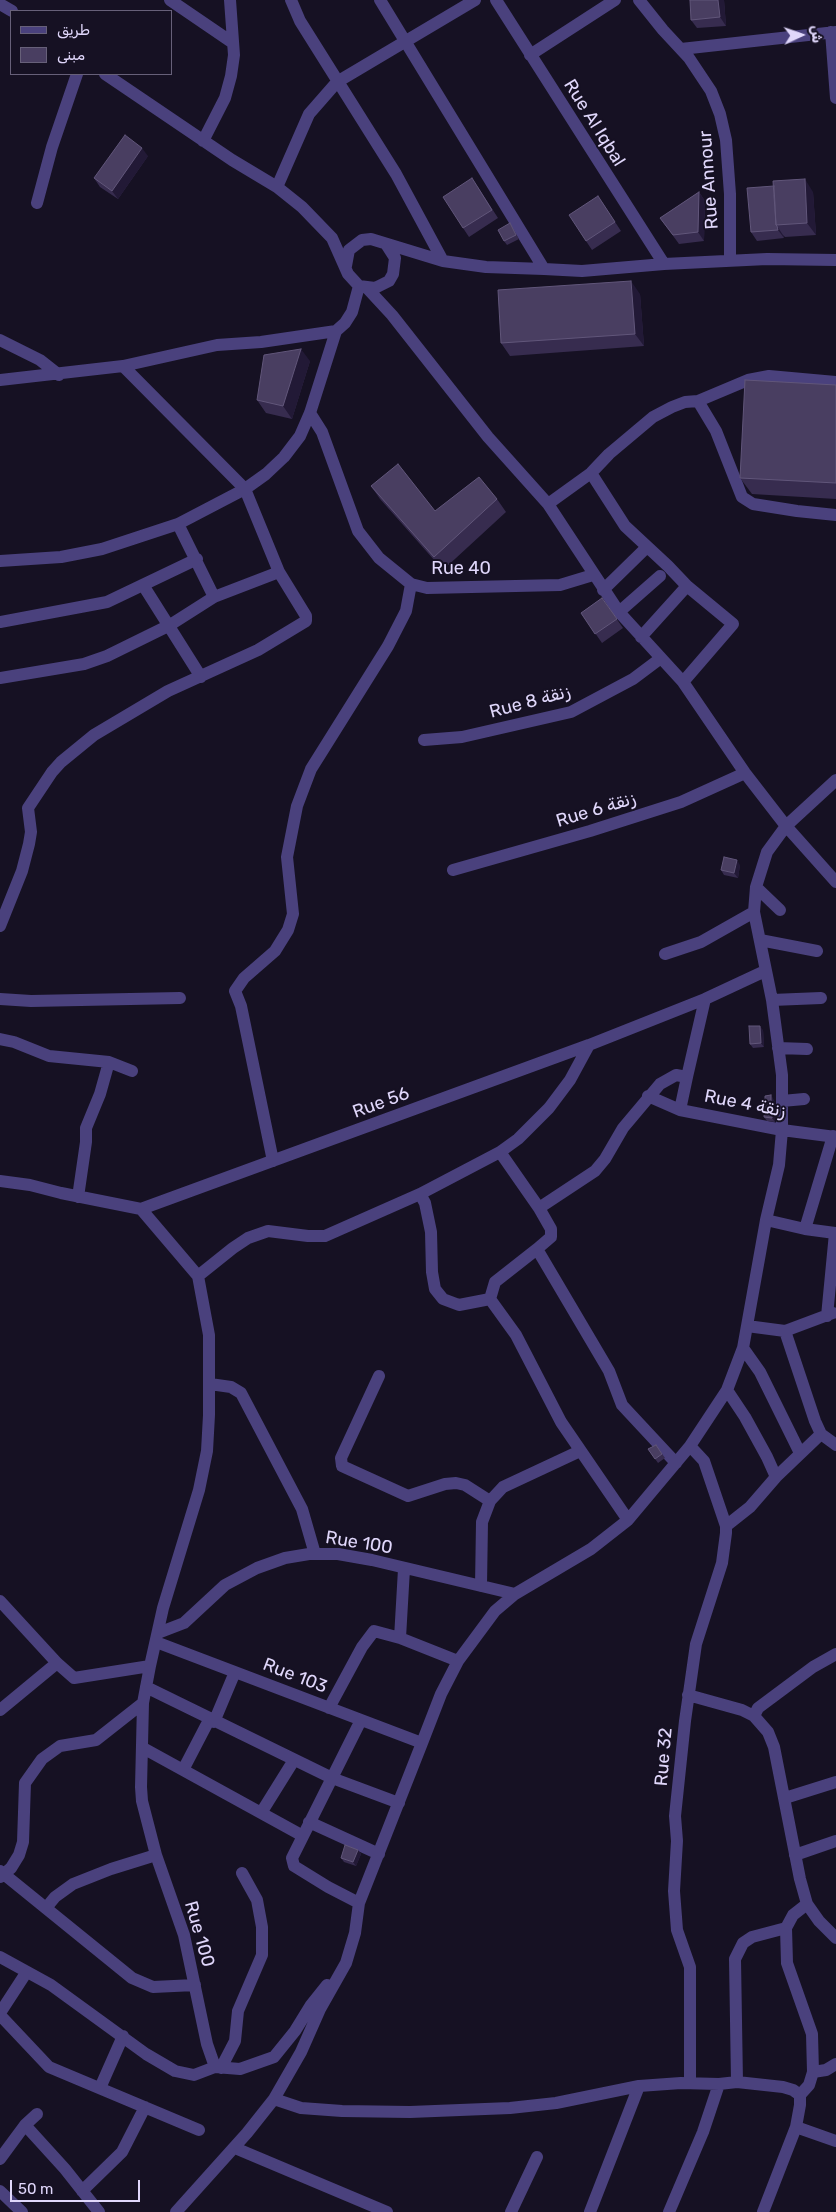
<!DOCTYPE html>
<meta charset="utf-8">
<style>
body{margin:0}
#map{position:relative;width:836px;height:2212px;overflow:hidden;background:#161123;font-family:Rubik,"Noto Sans Arabic",sans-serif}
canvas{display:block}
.legend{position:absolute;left:10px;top:10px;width:162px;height:65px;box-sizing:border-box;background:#161123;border:1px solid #676079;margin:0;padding:6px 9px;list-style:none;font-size:15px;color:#e0d7fb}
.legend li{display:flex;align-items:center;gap:10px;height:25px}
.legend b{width:25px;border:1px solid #676079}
.north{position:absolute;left:776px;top:10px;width:50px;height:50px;-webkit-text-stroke:4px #161123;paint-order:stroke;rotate:87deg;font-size:14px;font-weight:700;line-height:20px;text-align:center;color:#e0d7fb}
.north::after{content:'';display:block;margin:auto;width:18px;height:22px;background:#e0d7fb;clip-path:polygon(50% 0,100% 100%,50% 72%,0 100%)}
.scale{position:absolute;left:10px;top:2180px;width:130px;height:22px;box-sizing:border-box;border:2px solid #e0d7fb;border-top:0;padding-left:6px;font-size:15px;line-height:18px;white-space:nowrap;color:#e0d7fb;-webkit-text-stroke:4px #161123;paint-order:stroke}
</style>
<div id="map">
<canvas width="836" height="2212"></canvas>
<ul class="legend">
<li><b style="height:6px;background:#4a417d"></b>طريق</li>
<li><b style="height:14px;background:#493e61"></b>مبنى</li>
</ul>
<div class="north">ش</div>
<div class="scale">50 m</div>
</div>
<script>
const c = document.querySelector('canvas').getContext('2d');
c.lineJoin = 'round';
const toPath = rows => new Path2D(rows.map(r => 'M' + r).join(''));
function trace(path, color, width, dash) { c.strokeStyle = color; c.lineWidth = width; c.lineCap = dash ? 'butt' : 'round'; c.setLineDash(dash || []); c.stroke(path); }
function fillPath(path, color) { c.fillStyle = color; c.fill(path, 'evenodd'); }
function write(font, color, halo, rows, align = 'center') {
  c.font = font + ' Rubik,"Noto Sans Arabic",sans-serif'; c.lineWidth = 4; c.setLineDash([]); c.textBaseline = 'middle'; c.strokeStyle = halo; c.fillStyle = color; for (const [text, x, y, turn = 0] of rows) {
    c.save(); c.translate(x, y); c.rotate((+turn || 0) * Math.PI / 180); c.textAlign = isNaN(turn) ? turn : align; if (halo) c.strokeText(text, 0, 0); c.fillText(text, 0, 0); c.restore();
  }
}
trace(toPath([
 [170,0,233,43],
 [291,0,300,21,396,174,443,261],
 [380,0,544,269],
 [496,0,664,264],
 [639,0,663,30,689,58,711,91,720,114,726,140,730,194,730,261],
 [0,4,12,11],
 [831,32,836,98],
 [681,49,836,32],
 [530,55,615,0],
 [105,74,232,160,277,187,302,207,332,238,348,274,359,286,375,288,389,281,393,274,395,258,386,244],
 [203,141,225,98,231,76,234,55,230,0],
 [277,187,309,114,337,82,475,0],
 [37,203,52,147,77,74],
 [346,266,349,250,362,240,371,239,443,261,486,267,544,269,582,271,664,264,767,259,836,260],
 [367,288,392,315,488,437,548,504,619,612,683,682,745,773,786,826,836,882],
 [0,340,40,360,59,375],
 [0,380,123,366,217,345,261,342,336,331,345,323,352,312,359,286],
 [698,401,748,380,769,376,836,382],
 [310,413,322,432,358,531,379,558,411,584,427,588,560,585,593,575],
 [591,473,625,526,668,566,687,586,733,624,683,682],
 [548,504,591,473,609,454,653,417,672,407,685,402,698,401,716,431,742,497,753,504,797,511,836,515],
 [178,524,214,597],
 [0,561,61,557,102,549,178,524,245,489,266,474,284,457,300,436,310,413,336,331],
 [143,585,201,677],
 [603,590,647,547],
 [619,612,660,576],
 [0,622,107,602,197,559],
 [641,637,687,586],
 [0,678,84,664,107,656,170,625,214,597,279,572],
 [424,740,462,737,571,712,633,679,661,658],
 [453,870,590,831,681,802,745,773],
 [756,887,780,910],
 [0,926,22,871,29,844,31,832,28,808,52,772,61,762,94,735,168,691,258,650,306,621,306,616,279,572,245,489,123,366],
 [760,940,817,951],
 [665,954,701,942,754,912],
 [0,999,31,1001,180,998],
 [772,1000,821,998],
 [0,1039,14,1042,49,1056,109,1062,132,1071],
 [778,1048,807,1049],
 [687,1077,680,1110,782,1130,836,1137],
 [648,1096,680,1110],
 [782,1101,804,1099],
 [500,1152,539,1208,551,1229,551,1237,537,1249,609,1371,622,1405,676,1463],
 [273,1161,241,1006,235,991,244,978,275,951,288,930,293,914,287,857,297,806,311,769,388,646,406,611,411,584],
 [0,1181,30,1185,61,1193,141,1209,589,1045,705,999,765,971],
 [420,1194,425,1203,431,1232,432,1272,435,1289,443,1299,459,1305,490,1299,516,1335,561,1422,628,1520],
 [78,1197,86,1142,86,1128,100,1094,109,1062],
 [539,1208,595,1171,605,1159,623,1128,660,1084,676,1075,687,1077,705,999],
 [141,1209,198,1276,209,1335,209,1415,207,1451,199,1490,163,1608,150,1666,143,1703,141,1787,142,1801,156,1855,184,1935,207,2044,215,2067,240,2069,274,2057,295,2031,311,2005,327,1985],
 [766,1220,805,1229,835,1233,827,1316],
 [805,1229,833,1136],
 [198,1276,233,1248,248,1238,268,1231,308,1236,325,1236,420,1194,500,1152,518,1139,549,1108,570,1080,589,1045],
 [490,1299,495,1282,537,1249],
 [747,1326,785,1331,833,1313],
 [785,1331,815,1421,821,1434,836,1445],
 [743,1348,760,1372,800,1453],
 [379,1376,341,1458,342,1466,408,1496,445,1484,456,1483,465,1485,490,1501],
 [210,1384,231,1387,241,1393,302,1509,315,1554],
 [727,1390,745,1417,767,1457,776,1477],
 [726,1526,750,1507,776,1477,821,1434],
 [481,1586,482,1522,490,1501,503,1487,580,1451],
 [0,1601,57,1663,74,1678,150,1666],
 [158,1633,184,1623,225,1585,257,1568,285,1558,309,1554,338,1554,372,1560,515,1594],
 [400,1638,404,1569],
 [156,1642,422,1743],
 [146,1687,332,1778,399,1803],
 [688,1695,742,1710,754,1716,768,1732,774,1747,800,1879,807,1904,819,1921,836,1938],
 [329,1708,362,1647,374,1631,400,1638,458,1661],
 [0,1710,57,1663],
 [754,1716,758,1708,813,1667,836,1654],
 [214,1722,235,1672],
 [143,1748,303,1836,292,1858,294,1866,328,1887,359,1903],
 [183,1770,209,1720],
 [785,1798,836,1782],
 [261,1813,294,1760],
 [309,1822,379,1854],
 [303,1836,361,1720],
 [795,1855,836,1841],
 [0,1871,132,1978,153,1987,195,1985],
 [0,1877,11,1868,19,1855,23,1842,25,1783,42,1759,60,1746,96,1740,143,1703],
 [46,1908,55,1897,73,1884,111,1869,156,1855],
 [0,1957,51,1985,146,2054,175,2071,194,2075,215,2067],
 [0,2013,26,1973],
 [0,2015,49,2067,199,2130],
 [221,2068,235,2041,238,2011,262,1955,262,1927,257,1900,242,1873],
 [813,2072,826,2070,836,2064],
 [737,2082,735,1959,743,1943,752,1937,786,1928],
 [690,2083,690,1967,677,1930,674,1891,677,1841,675,1816,685,1721,696,1644,722,1563,726,1533,726,1526,704,1461,690,1446],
 [100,2088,123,2036],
 [800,2095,809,2085,813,2072,812,2034,787,1963,786,1928,793,1915,807,1904],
 [274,2099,301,2108,342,2111,410,2112,510,2108,556,2103,639,2086,681,2083,719,2084,737,2082,783,2087,793,2090,800,2095,800,2105,796,2127,763,2212],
 [25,2125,65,2169,99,2212],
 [796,2127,836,2141],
 [235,2148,387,2212],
 [0,2159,25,2125,37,2114],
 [0,2191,22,2212],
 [82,2191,122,2152,145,2107],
 [176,2212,247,2133,274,2099,301,2052,320,2009,346,1963,355,1933,359,1903,422,1743,441,1694,458,1661,495,1611,515,1594,591,1549,628,1520,690,1446,727,1390,743,1348,766,1220,779,1165,782,1130,782,1075,772,1000,754,912,756,887,767,852,786,826,836,780],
 [511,2212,537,2157],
 [590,2212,639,2086],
 [669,2212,703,2132,719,2084]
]), '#4a417d', 12);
fillPath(toPath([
 [724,0,726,26,697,28,691,20],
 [148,156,118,199,100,187,94,178],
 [478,187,498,218,469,237,463,228],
 [699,192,705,201,704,241,679,244,660,218],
 [813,192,816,235,785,237,783,235,784,238,757,241,751,232],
 [598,196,621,231,592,250,586,241],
 [510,223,519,239,507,245,504,241],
 [640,294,644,346,510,356,501,343],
 [310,361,292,419,266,413,257,400],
 [836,385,836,499,752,494,740,478],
 [371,486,435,511,497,499,506,512,443,570,380,499],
 [602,598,623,628,602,643,581,613],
 [740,865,738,878,724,875,721,870],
 [763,1030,764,1047,753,1048,750,1044],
 [774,1100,775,1106,768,1106,765,1102],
 [773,1107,776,1111,775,1122,767,1121,764,1117],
 [656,1445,665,1458,658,1463,648,1449],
 [358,1850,361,1854,356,1866,344,1862,341,1858]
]), '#372c4f');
fillPath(toPath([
 [718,0,724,0,726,26,720,17],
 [142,148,148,156,118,199,112,191],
 [805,179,813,192,816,235,807,223],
 [699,192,705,201,704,241,698,232],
 [777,226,783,235,784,238,778,230],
 [631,281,640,294,644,346,635,334],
 [301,349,310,361,292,419,283,406],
 [737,860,740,865,738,878,734,873],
 [760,1026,763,1030,764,1047,761,1043],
 [771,1095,774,1100,775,1106,771,1101],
 [773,1107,776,1111,775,1122,772,1118],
 [358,1850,361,1854,356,1866,353,1862]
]), '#221936');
const building = toPath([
 [690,0,718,0,720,17,691,20,690,0],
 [125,135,142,148,112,191,94,178,125,135],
 [472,178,492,210,463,228,443,197,472,178],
 [805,179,807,223,776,225,773,181,805,179],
 [774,186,776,225,777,226,778,230,751,232,747,188,774,186],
 [699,192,698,232,673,235,660,218,699,192],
 [598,196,615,222,586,241,569,215,598,196],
 [510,223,516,235,504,241,498,230,510,223],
 [631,281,635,334,501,343,498,290,631,281],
 [301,349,283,406,257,400,264,355,301,349],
 [745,380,836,385,836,483,740,478,745,380],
 [398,464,435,511,479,477,497,499,434,557,371,486,398,464],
 [602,598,617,619,595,634,581,613,602,598],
 [724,857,737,860,734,873,721,870,724,857],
 [749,1026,760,1026,761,1043,750,1044,749,1026],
 [771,1095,771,1101,765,1102,765,1096,771,1095],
 [765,1106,773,1107,772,1118,764,1117,765,1106],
 [656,1445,662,1454,655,1459,648,1449,656,1445],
 [345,1845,358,1850,353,1862,341,1858,345,1845]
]);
fillPath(building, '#493e61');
trace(building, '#61567a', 1);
write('18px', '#e0d7fb', '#161123', [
 ["Rue Al Iqbal",594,123,58],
 ["Rue Annour",709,180,-94],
 ["Rue 40",461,569],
 ["Rue 8 زنقة",530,702,-15],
 ["Rue 6 زنقة",596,810,-17],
 ["Rue 56",381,1103,-20],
 ["Rue 4 زنقة",745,1104,11],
 ["Rue 100",359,1543,9],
 ["Rue 103",295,1676,21],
 ["Rue 32",664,1757,-85],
 ["Rue 100",199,1934,74]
]);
</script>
